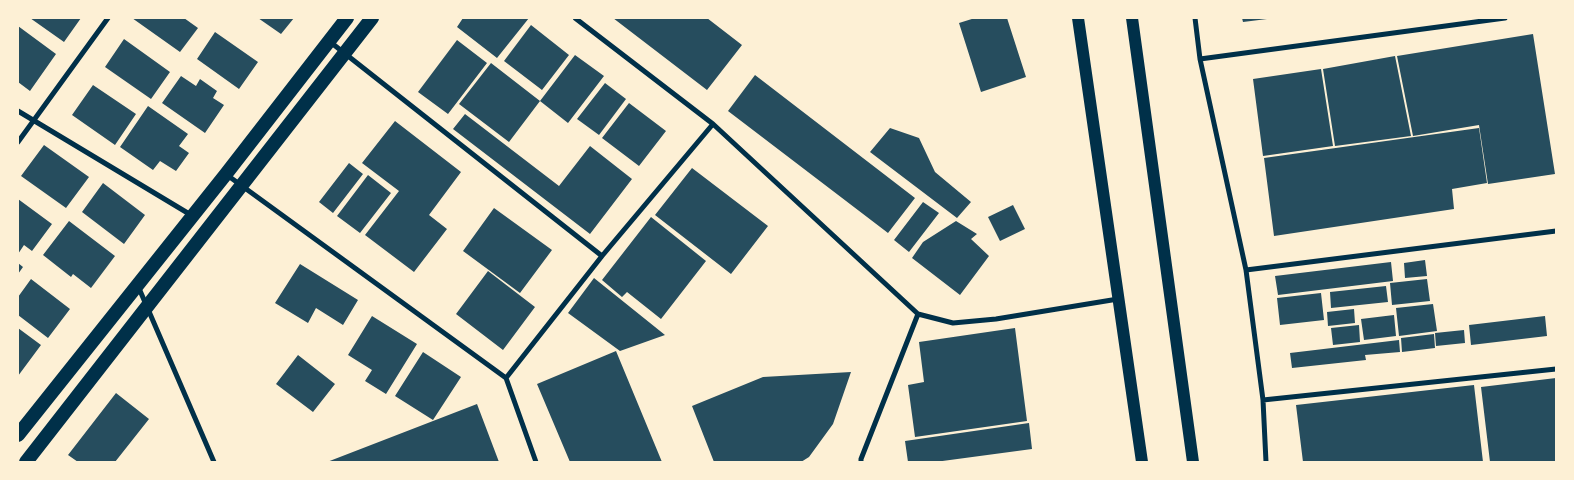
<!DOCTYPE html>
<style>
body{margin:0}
#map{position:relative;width:1574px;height:480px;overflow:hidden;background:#fdf0d5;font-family:"Exo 2",sans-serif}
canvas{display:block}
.frame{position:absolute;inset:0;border:19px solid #fdf0d5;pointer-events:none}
</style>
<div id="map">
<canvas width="1574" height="480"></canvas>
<div class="frame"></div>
</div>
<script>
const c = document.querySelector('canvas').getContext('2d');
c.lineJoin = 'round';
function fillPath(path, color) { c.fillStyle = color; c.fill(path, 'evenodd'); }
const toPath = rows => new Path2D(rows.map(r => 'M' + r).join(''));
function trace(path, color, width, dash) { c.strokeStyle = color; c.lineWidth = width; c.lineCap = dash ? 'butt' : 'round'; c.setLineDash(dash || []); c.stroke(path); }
fillPath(toPath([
 [30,18,81,18,64,42],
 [132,18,184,18,198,28,180,52],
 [258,18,294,18,281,34],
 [463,18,529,18,497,58,457,27],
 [613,18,707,18,742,45,707,90],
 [975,18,1007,18,1026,77,981,92,959,23],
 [1242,18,1267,18,1267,19,1243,22],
 [531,25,569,55,542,90,504,61],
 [18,26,56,54,30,91,18,82],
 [215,32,258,62,239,89,197,59],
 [1533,34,1555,174,1488,184,1479,125,1413,136,1397,56],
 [124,39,170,72,151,99,105,67],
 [457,40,487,63,448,114,418,92],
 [575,55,604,76,568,123,540,101],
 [1395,56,1411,136,1335,146,1323,69],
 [491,63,540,101,509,142,459,104],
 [1321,69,1333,146,1263,156,1253,79],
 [755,75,915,198,888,233,728,111],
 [181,76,196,86,200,79,217,91,213,98,224,105,205,133,162,103],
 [605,83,626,99,599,135,577,119],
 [93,85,136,114,115,145,72,115],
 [629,103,666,131,639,166,602,138],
 [148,106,188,134,179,146,189,153,176,171,160,161,153,170,120,147],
 [465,114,559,186,590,146,632,179,590,234,453,129],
 [395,121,461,172,429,215,447,229,414,272,365,235,399,191,362,163],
 [890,128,919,138,935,172,971,202,957,218,870,152],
 [1479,128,1487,183,1452,189,1454,209,1274,236,1264,158],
 [44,145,89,177,66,208,21,176],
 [349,163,363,174,333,213,319,202],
 [692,168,768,226,731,274,655,215],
 [368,175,391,193,360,233,337,216],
 [103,183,145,215,124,244,82,212],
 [18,199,52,224,32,251,24,245,18,254],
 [923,202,939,213,909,252,894,240],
 [1013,205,1025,229,1000,241,988,217],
 [494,208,552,250,520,293,463,251],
 [651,217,706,261,661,319,627,292,622,297,602,280],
 [69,221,115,256,91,288,73,274,71,277,43,255],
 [956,221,977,234,971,239,989,256,960,295,912,258,923,242],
 [1425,260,1427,276,1405,278,1404,263],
 [1391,262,1393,281,1278,295,1275,276],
 [18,263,23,267,18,274],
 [300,264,358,300,343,325,316,308,308,323,275,303],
 [488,271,535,307,503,350,456,314],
 [594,278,665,335,620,351,568,313],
 [31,279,70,309,48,338,18,315,18,297],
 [1427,279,1430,301,1392,305,1390,283],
 [1386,286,1388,302,1331,308,1330,292],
 [1321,293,1324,320,1280,325,1277,298],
 [1433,304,1437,331,1399,336,1396,308],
 [1354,309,1355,323,1328,326,1327,312],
 [1394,315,1396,336,1364,340,1361,319],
 [372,316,417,344,386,394,365,381,372,370,348,355],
 [1545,316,1547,336,1471,345,1469,325],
 [1359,325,1360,342,1333,345,1331,328],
 [18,328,41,345,18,376],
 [1015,328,1027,421,915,437,908,385,924,382,919,342],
 [1464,330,1465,343,1436,346,1435,333],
 [1434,334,1435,348,1402,352,1401,338],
 [1399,340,1400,352,1365,355,1366,360,1292,368,1290,353],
 [616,351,662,462,570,462,537,384],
 [423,352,461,377,433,420,395,396],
 [298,355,335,384,313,412,276,384],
 [851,372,833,424,809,457,801,462,714,462,692,406,763,377],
 [1556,378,1556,462,1490,462,1481,387],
 [1474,385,1483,462,1303,462,1296,405],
 [116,393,149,419,115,462,78,462,68,455],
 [477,404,499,462,327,462],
 [1029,423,1032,449,935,462,908,462,905,441]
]), '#264d5e');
trace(toPath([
 [575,18,713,124,918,314,953,323,996,319,1118,299],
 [1195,18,1200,59,1246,270,1263,400,1266,462],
 [329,41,602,256],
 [1200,59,1505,18],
 [18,111,191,215],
 [18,142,108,18],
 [227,175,506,378,536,462],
 [1246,270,1556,231],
 [138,286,214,462],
 [506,378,602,256,713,124],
 [1263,400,1556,369],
 [861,462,861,459,918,314]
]), '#003049', 5);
trace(toPath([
 [1078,18,1142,462],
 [1132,18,1193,462]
]), '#003049', 12);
trace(toPath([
 [18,435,226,174,347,18],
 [26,462,372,18]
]), '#003049', 14);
</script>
